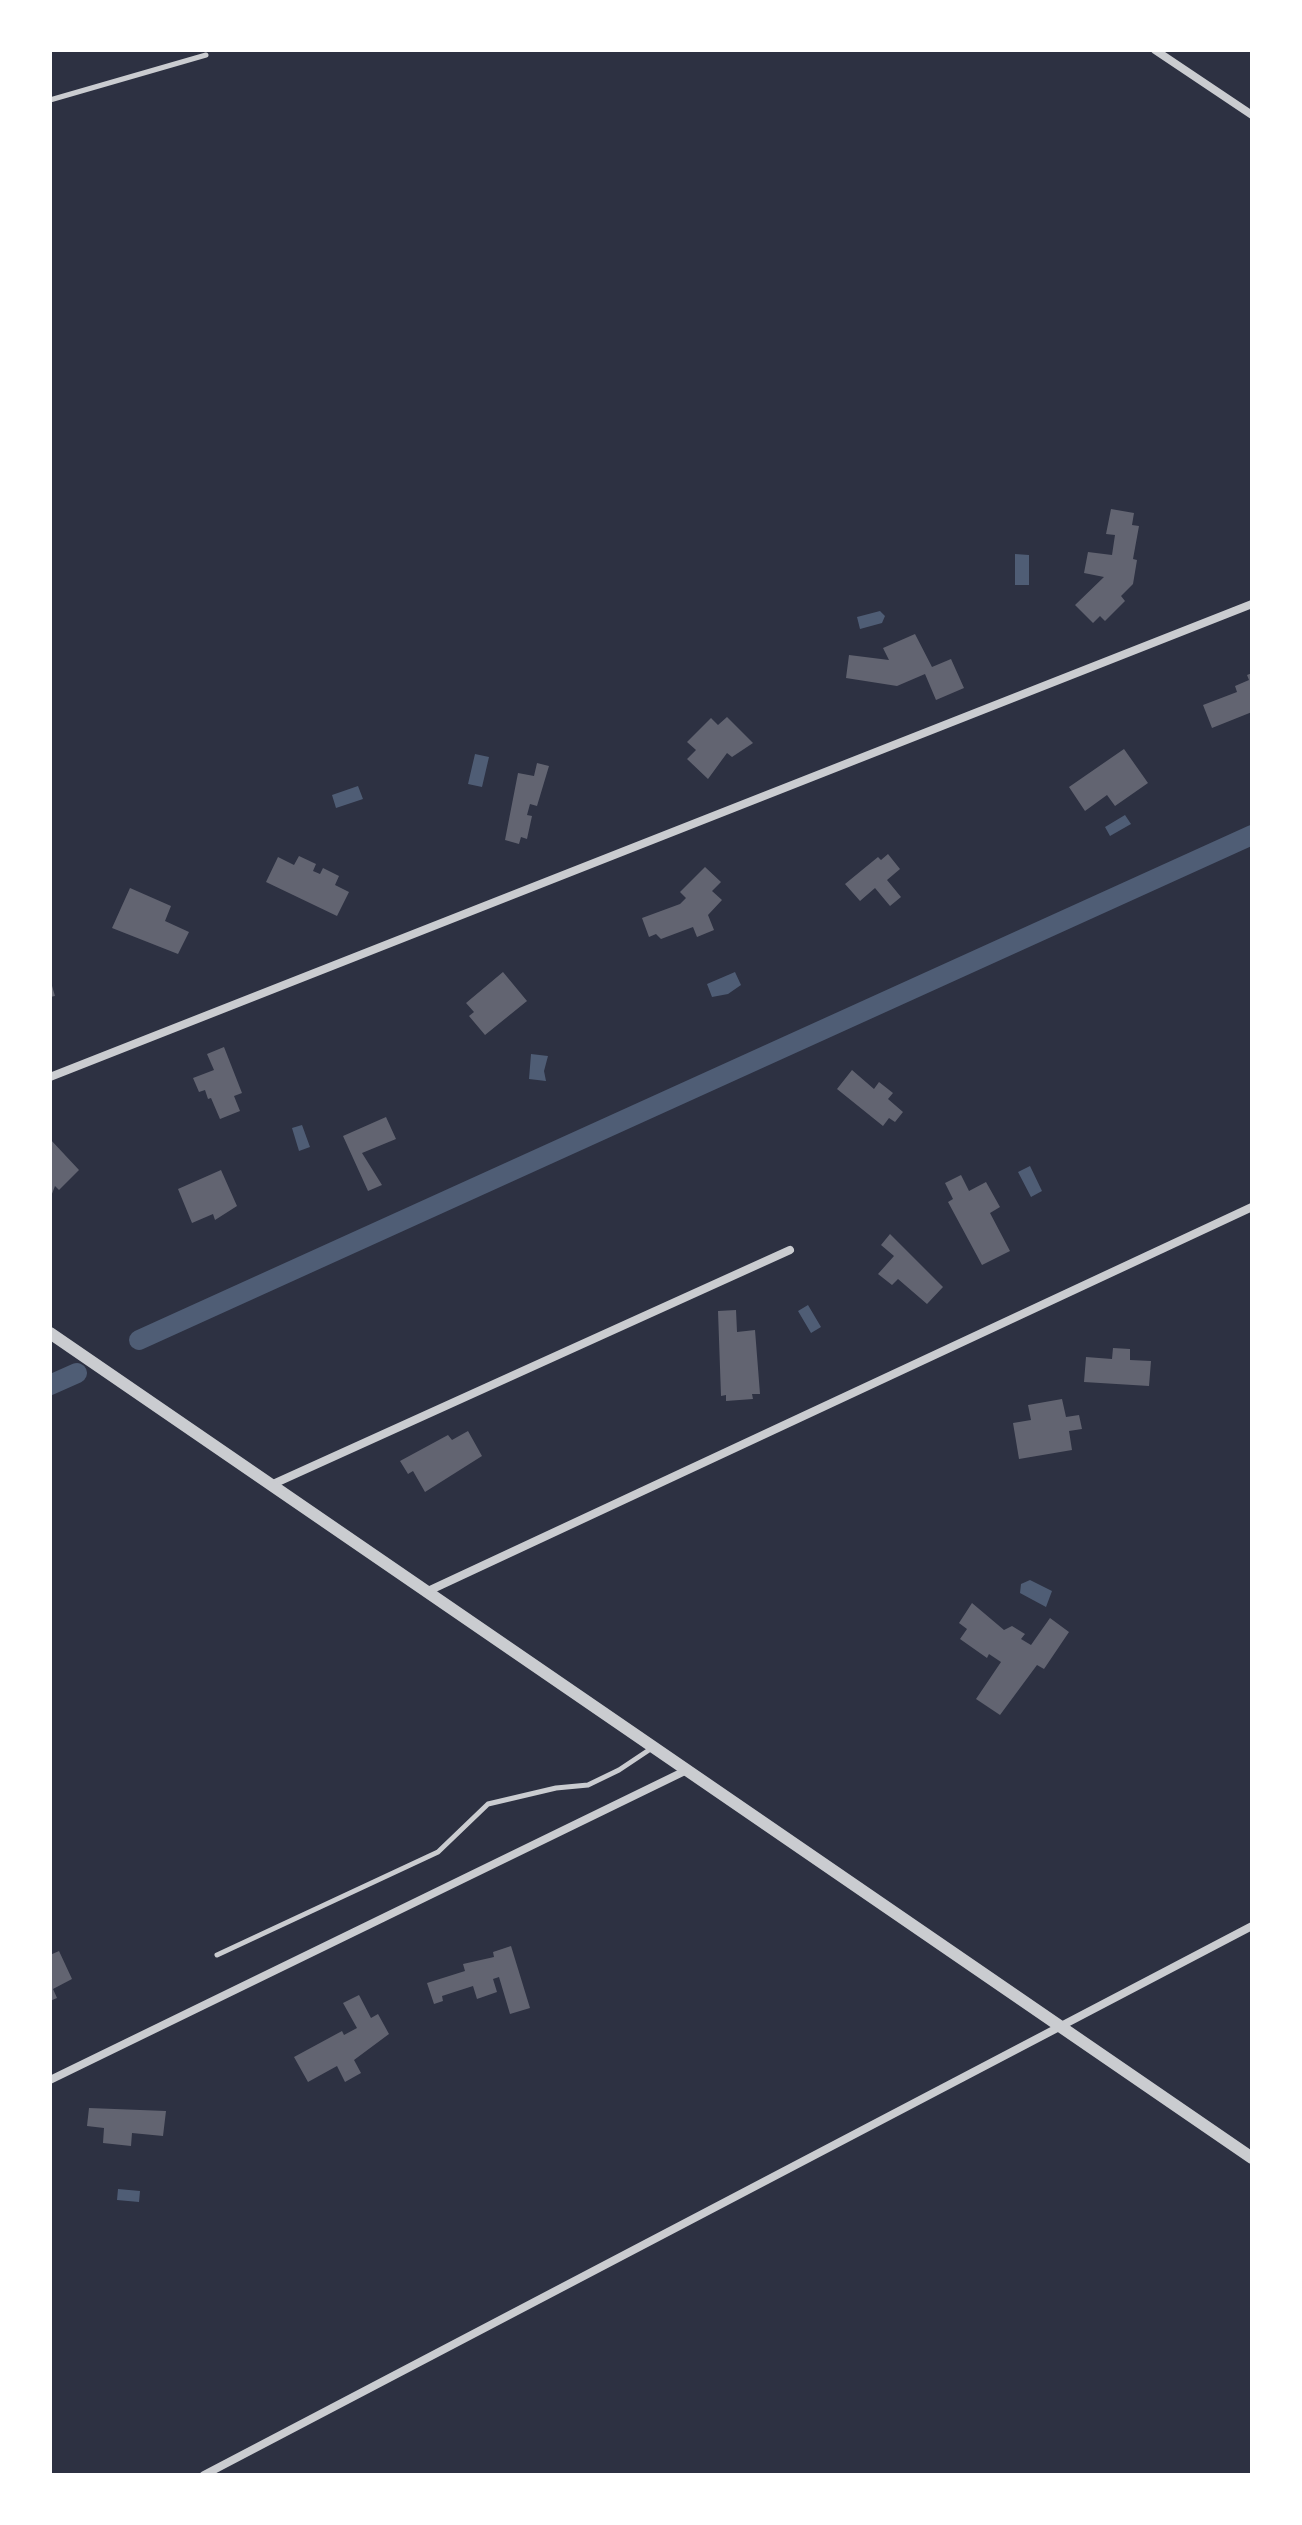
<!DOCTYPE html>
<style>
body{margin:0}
#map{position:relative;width:1302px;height:2525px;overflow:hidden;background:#2d3142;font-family:"Titillium Web",sans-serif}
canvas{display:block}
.frame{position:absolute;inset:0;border:52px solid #fff;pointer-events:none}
</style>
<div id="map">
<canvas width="1302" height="2525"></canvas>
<div class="frame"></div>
</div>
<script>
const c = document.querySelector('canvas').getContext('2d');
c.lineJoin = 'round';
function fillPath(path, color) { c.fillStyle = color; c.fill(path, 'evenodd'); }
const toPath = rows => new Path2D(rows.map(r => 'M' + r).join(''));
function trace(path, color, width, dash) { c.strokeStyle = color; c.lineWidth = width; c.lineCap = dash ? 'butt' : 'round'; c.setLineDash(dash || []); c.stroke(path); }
fillPath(toPath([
 [1015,554,1029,555,1029,585,1015,585],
 [880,611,885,616,882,623,860,629,857,617],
 [475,754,489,757,482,787,468,784],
 [358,786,363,799,336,808,332,795],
 [1125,815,1131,824,1110,836,1105,827],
 [735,972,741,985,728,994,712,997,707,984],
 [531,1054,548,1056,544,1071,546,1081,529,1079],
 [302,1125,310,1147,299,1151,292,1128],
 [1030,1166,1042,1191,1031,1197,1018,1172],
 [808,1305,821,1327,811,1333,798,1311],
 [1030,1580,1052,1591,1046,1607,1020,1593,1021,1584],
 [118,2189,140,2191,139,2202,117,2200]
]), '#4f5d75');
trace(toPath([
 [139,1340,1252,835],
 [50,1385,77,1373]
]), '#4f5d75', 20);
fillPath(toPath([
 [1111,509,1134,513,1132,525,1139,526,1133,559,1137,560,1133,584,1121,596,1125,601,1105,621,1100,616,1093,623,1075,605,1104,577,1084,573,1088,552,1112,555,1115,535,1106,534],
 [915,634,932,667,951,659,964,688,936,700,925,674,897,686,846,678,849,655,889,660,883,648],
 [1252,673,1252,712,1212,728,1203,705,1237,692,1235,686,1249,680,1247,675],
 [727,717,753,743,732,757,727,753,708,779,687,759,696,750,687,742,711,718,718,725],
 [1124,749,1148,783,1115,806,1107,795,1085,811,1069,787],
 [537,763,549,766,537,806,530,804,527,815,532,816,527,839,521,837,519,844,505,840,518,773,534,776],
 [888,854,900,869,887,880,901,897,890,906,875,888,860,901,845,884,878,857,881,860],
 [299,856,316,864,313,871,320,874,323,868,339,876,335,885,349,892,337,916,266,882,278,857,294,865],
 [705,867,721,882,712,891,722,900,708,915,714,930,697,937,693,927,661,939,656,934,649,937,642,918,680,904,686,898,680,892],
 [130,888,171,906,165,921,189,932,178,954,112,928],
 [503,972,527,1001,485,1035,469,1016,474,1012,466,1003],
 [50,979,55,996,50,997],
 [224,1047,242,1093,234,1096,240,1111,220,1119,211,1098,208,1099,205,1090,199,1092,193,1078,214,1070,207,1054],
 [852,1070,874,1089,879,1082,893,1093,888,1099,903,1112,895,1122,889,1118,883,1126,837,1089],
 [386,1117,396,1139,362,1153,382,1185,368,1191,343,1136],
 [50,1139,79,1170,59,1190,55,1186,50,1199],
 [221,1170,237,1206,215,1220,213,1214,192,1223,178,1189],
 [961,1175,969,1191,986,1182,1000,1207,990,1213,1010,1251,982,1265,948,1202,953,1199,945,1183],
 [890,1234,943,1287,927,1304,898,1279,892,1285,878,1274,894,1256,881,1245],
 [736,1310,737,1332,755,1330,760,1394,752,1394,753,1399,726,1401,726,1395,721,1396,718,1311],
 [1113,1348,1130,1349,1130,1360,1151,1361,1149,1386,1084,1382,1086,1357,1112,1359],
 [1062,1399,1066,1417,1079,1415,1082,1429,1069,1431,1072,1450,1019,1459,1013,1423,1031,1420,1028,1405],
 [468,1431,482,1456,425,1492,413,1471,408,1474,400,1461,448,1435,452,1440],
 [972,1603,1004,1630,1012,1626,1025,1634,1021,1639,1031,1645,1050,1618,1069,1632,1044,1669,1037,1665,1000,1715,976,1699,1001,1662,989,1654,987,1658,960,1639,967,1629,959,1623],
 [511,1946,530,2008,510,2014,499,1977,493,1979,497,1992,477,1999,473,1986,442,1996,443,2001,434,2004,427,1983,465,1971,463,1964,494,1957,493,1952],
 [59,1951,72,1979,53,1989,57,1998,50,2001,50,1955],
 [359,1995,371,2018,378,2014,389,2034,354,2060,361,2073,345,2082,337,2066,308,2082,294,2057,342,2031,344,2035,357,2028,343,2003],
 [89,2108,166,2111,163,2136,132,2133,131,2146,103,2143,104,2128,87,2126]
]), '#626471');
trace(toPath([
 [50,100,206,55],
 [217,1955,438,1852,488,1804,556,1788,588,1785,619,1770,652,1748]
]), '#caccd0', 5);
trace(toPath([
 [1155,50,1252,115],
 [50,1077,1252,604],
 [271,1485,790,1250],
 [426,1592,1252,1207],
 [50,2080,687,1770],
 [204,2475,1252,1926]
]), '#caccd0', 8);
trace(toPath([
 [50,1333,1252,2158]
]), '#caccd0', 12);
</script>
